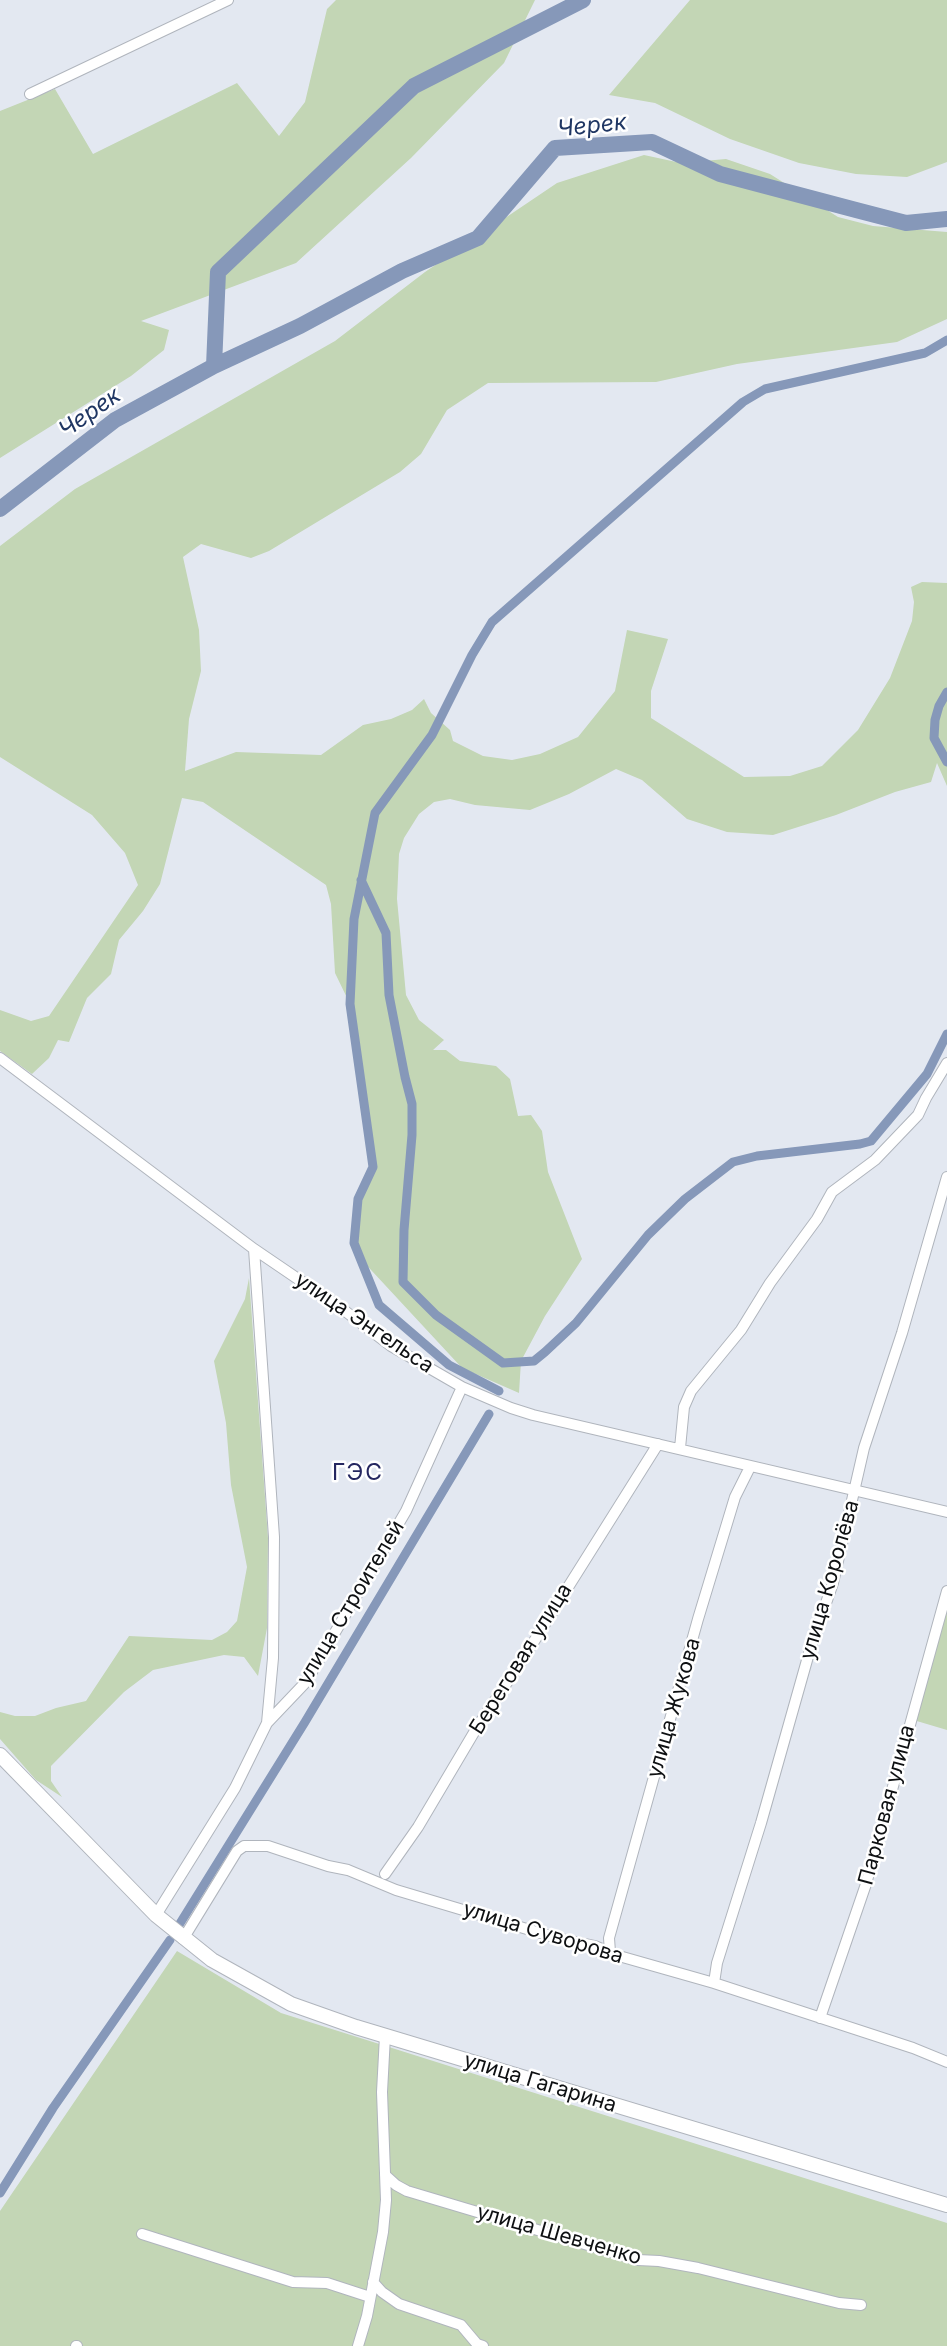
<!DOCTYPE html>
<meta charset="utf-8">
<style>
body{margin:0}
canvas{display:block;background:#e3e8f1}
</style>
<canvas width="947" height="2346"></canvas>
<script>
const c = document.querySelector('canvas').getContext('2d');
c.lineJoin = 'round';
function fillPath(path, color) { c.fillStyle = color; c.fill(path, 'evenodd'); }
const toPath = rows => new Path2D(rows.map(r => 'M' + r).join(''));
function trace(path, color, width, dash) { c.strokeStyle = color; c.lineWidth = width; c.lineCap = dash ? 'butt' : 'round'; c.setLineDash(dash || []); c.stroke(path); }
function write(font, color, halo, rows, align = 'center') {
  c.font = font + ' Inter,sans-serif'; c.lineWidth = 5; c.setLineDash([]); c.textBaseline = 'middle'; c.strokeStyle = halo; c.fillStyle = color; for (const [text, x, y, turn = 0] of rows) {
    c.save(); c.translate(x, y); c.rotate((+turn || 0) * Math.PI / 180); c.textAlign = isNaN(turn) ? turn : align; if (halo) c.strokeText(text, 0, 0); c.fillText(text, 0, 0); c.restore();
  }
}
fillPath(toPath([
 [336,0,535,0,504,63,411,158,296,263,141,321,169,330,164,350,131,376,0,458,0,111,55,89,93,154,237,83,279,136,305,102,327,9],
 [690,0,947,0,947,162,907,177,856,174,799,163,730,139,655,103,609,95],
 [644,155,681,163,726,159,770,174,838,217,873,226,947,232,947,319,897,342,737,364,656,382,488,383,447,410,421,454,400,472,269,551,251,558,201,544,183,557,199,630,201,671,189,719,185,771,236,752,321,755,363,725,391,719,412,710,424,699,431,713,450,730,453,741,483,756,512,760,540,754,578,737,615,691,627,630,668,639,651,691,651,718,744,777,790,776,822,766,858,730,890,678,912,621,914,602,911,587,922,582,947,583,947,786,937,763,931,782,895,792,836,815,773,835,727,832,687,819,642,780,616,769,569,794,530,810,475,805,450,799,434,802,419,814,404,838,399,854,397,899,406,995,419,1020,444,1040,433,1050,446,1050,460,1061,496,1066,510,1079,518,1116,531,1115,542,1131,548,1172,582,1259,545,1316,521,1361,519,1393,462,1368,359,1257,354,1243,358,1199,373,1167,350,1004,335,973,331,904,326,885,203,802,182,798,160,884,143,911,119,940,111,974,87,998,69,1042,58,1040,49,1058,32,1074,0,1051,0,1010,31,1021,49,1016,138,885,125,853,92,815,0,757,0,546,75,489,335,341,425,272,557,183],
 [249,1278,268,1538,267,1628,258,1676,244,1657,224,1655,153,1670,124,1692,51,1766,51,1781,62,1797,36,1780,0,1739,0,1712,15,1716,35,1716,56,1708,86,1701,129,1636,212,1640,227,1632,237,1621,247,1567,231,1485,226,1423,214,1361,245,1299],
 [947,1591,947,1730,910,1719],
 [177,1951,281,2013,947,2223,947,2346,0,2346,0,2211]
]), '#c3d6b5');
trace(toPath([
 [947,692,939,706,935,720,934,738,947,762],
 [361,880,386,933,389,995,405,1077,412,1104,412,1135,404,1230,403,1282,436,1315,503,1363,534,1361,545,1352,576,1323,648,1235,685,1199,733,1162,757,1156,860,1144,871,1141,927,1074,947,1034],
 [499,1391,449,1365,379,1305,354,1243,358,1199,373,1167,350,1004,354,919,375,813,432,735,472,655,492,622,743,402,765,389,925,353,947,340],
 [179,1925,305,1722,489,1414],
 [0,2193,53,2108,170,1940]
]), '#8698b9', 9);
trace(toPath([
 [214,366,300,326,402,271,478,238,555,148,652,142,720,174,856,210,906,223,947,219],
 [0,509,115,420,214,366,218,272,414,86,583,0]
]), '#8698b9', 16);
const street = toPath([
 [30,94,228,0],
 [0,1058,254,1249,345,1311,391,1346,462,1387,511,1408,533,1415,947,1512],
 [254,1249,274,1537,273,1658,267,1723],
 [680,1448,684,1407,691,1391,741,1330,770,1283,817,1219,832,1192,875,1160,918,1115,926,1098,947,1063],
 [385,1874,418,1827,479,1724,521,1662,658,1444],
 [156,1915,235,1788,267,1723,306,1682,406,1511,462,1387],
 [183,1939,237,1851,244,1846,268,1846,328,1866,348,1870,396,1890,557,1938,595,1946,619,1956,714,1983,913,2048,947,2062],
 [610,1952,609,1938,698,1619,735,1497,750,1467],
 [714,1983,717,1963,761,1823,811,1646,833,1583,864,1448,902,1333,947,1177],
 [820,2018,866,1884,947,1591],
 [385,2175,396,2185,407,2191,638,2260,659,2261,698,2268,839,2303,861,2305],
 [142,2234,293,2282,327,2283,370,2297],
 [373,2282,382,2292,399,2304,461,2325,477,2344,483,2346],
 [76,2346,77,2346],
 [358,2346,367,2316,383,2232,386,2200,382,2092,385,2036]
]);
const secondary = toPath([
 [0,1755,156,1915,212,1960,291,2004,356,2027,947,2205]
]);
trace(street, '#b0b5bd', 12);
trace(secondary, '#b0b5bd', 16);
trace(street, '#fff', 10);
trace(secondary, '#fff', 14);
write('21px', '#0e1012', '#fff', [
 ["улица Энгельса",364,1323,34],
 ["улица Королёва",830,1580,-74],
 ["улица Строителей",351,1603,-59],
 ["Береговая улица",521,1659,-58],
 ["улица Жукова",674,1708,-74],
 ["Парковая улица",887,1805,-75],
 ["улица Суворова",543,1933,17],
 ["улица Гагарина",540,2083,17],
 ["улица Шевченко",559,2235,16]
]);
write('italic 23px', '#1f3663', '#fff', [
 ["Черек",592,126,-6],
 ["Черек",90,413,-35]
]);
c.letterSpacing = '2px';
write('23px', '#252760', '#fff', [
 ["ГЭС",358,1473]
]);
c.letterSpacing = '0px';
</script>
